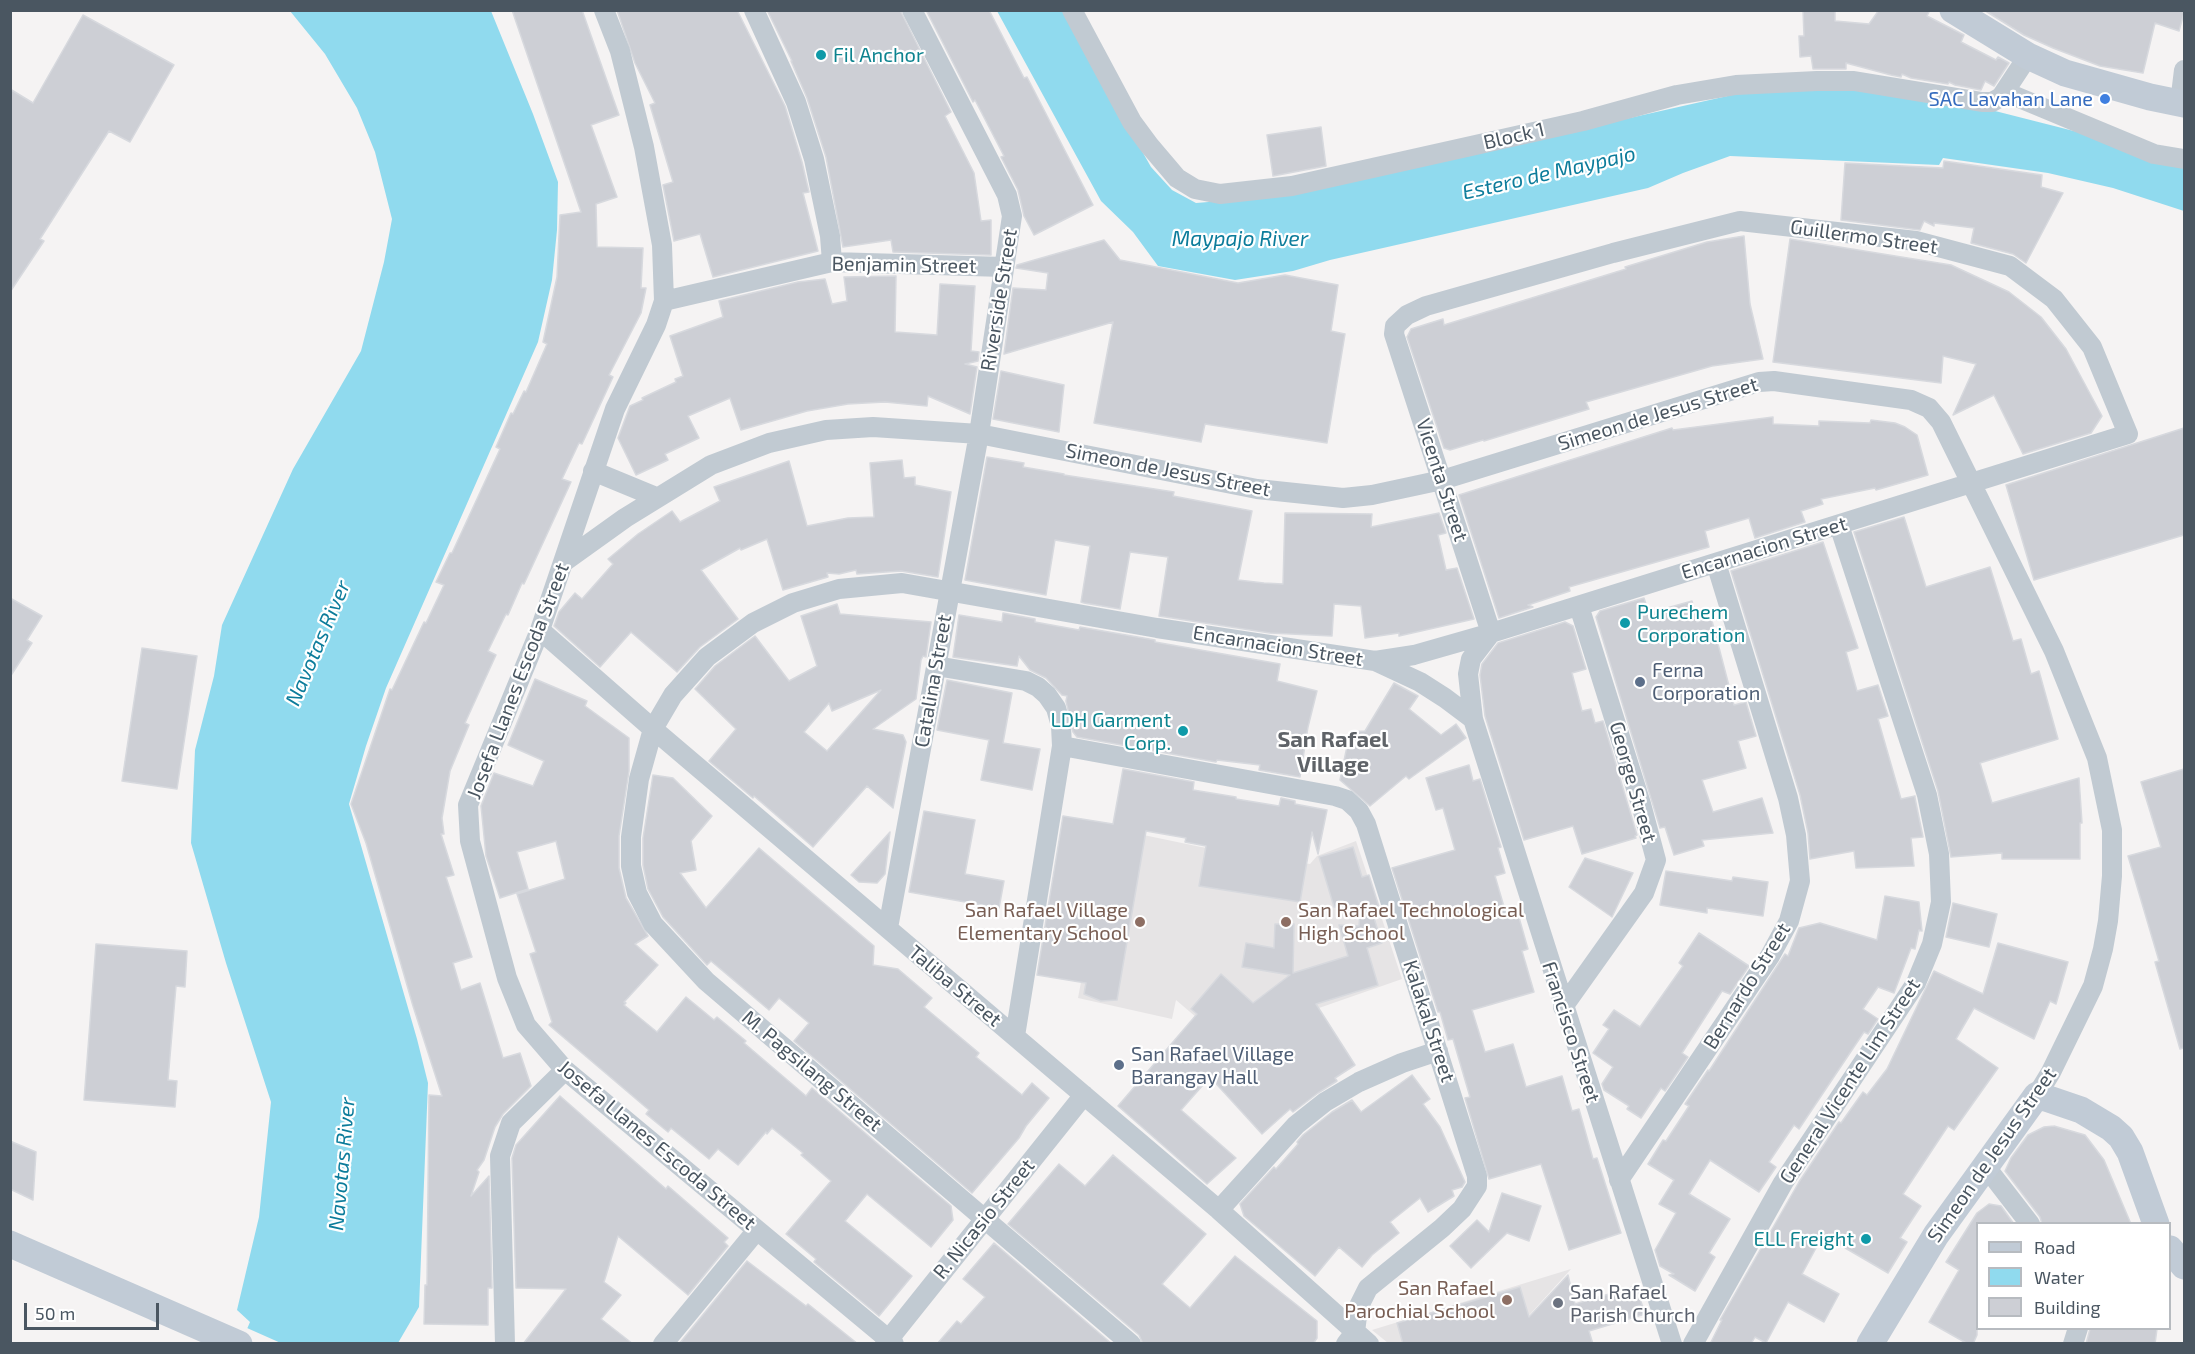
<!DOCTYPE html>
<style>
body{margin:0}
#map{position:relative;width:2195px;height:1354px;overflow:hidden;background:#f5f3f3;font-family:"Exo 2",sans-serif}
canvas{display:block}
.frame{position:absolute;inset:0;border:12px solid #4a5661;pointer-events:none}
.legend{position:absolute;left:1976px;top:1222px;width:195px;height:108px;box-sizing:border-box;background:#fff;border:2px solid #b7bbc0;margin:0;padding:8px 10px;list-style:none;font-size:18px;color:#4a5661}
.legend li{display:flex;align-items:center;gap:12px;height:30px}
.legend b{width:30px;border:2px solid #b7bbc0}
.scale{position:absolute;left:24px;top:1303px;width:135px;height:27px;box-sizing:border-box;border:3px solid #4a5661;border-top:0;padding-left:8px;font-size:18px;line-height:21px;white-space:nowrap;color:#4a5661;-webkit-text-stroke:4px #fff;paint-order:stroke}
</style>
<div id="map">
<canvas width="2195" height="1354"></canvas>
<div class="frame"></div>
<ul class="legend">
<li><b style="height:8px;background:#c1cbd6"></b>Road</li>
<li><b style="height:16px;background:#90daee"></b>Water</li>
<li><b style="height:16px;background:#cdcfd5"></b>Building</li>
</ul>
<div class="scale">50 m</div>
</div>
<script>
const c = document.querySelector('canvas').getContext('2d');
c.lineJoin = 'round';
function fillPath(path, color) { c.fillStyle = color; c.fill(path, 'evenodd'); }
const toPath = rows => new Path2D(rows.map(r => 'M' + r).join(''));
function trace(path, color, width, dash) { c.strokeStyle = color; c.lineWidth = width; c.lineCap = dash ? 'butt' : 'round'; c.setLineDash(dash || []); c.stroke(path); }
function write(font, color, halo, rows, align = 'center') {
  c.font = font + ' "Exo 2",sans-serif'; c.lineWidth = 4.5; c.setLineDash([]); c.textBaseline = 'middle'; c.strokeStyle = halo; c.fillStyle = color; for (const [text, x, y, turn = 0] of rows) {
    c.save(); c.translate(x, y); c.rotate((+turn || 0) * Math.PI / 180); c.textAlign = isNaN(turn) ? turn : align; if (halo) c.strokeText(text, 0, 0); c.fillText(text, 0, 0); c.restore();
  }
}
fillPath(toPath([
 [1110,828,1201,847,1310,864,1317,856,1356,841,1402,979,1319,1008,1244,1058,1176,1000,1172,1019,1078,998],
 [1571,1269,1504,1343,1388,1343,1372,1330]
]), '#e6e4e5');
fillPath(toPath([
 [290,11,491,11,533,114,558,182,557,230,552,280,538,342,386,688,366,746,349,804,417,1039,428,1083,419,1307,398,1343,241,1343,250,1322,237,1310,259,1217,271,1102,226,963,191,843,195,750,214,676,222,625,293,469,361,351,384,262,392,219,375,152,357,108,325,54],
 [997,11,1065,11,1104,84,1151,167,1172,190,1196,203,1283,196,1754,90,1829,85,1940,97,2184,159,2184,211,2113,188,2048,173,1943,158,1939,165,1730,156,1683,173,1648,188,1330,260,1293,271,1235,280,1158,266,1133,232,1101,201]
]), '#90daee');
fillPath(toPath([
 [247,1328,283,1344,240,1343]
]), '#f5f3f3');
const building = toPath([
 [512,10,582,10,619,115,591,125,617,197,596,204,597,247,643,248,641,288,646,288,641,313,609,375,613,377,582,444,579,443,562,479,571,482,524,584,522,583,508,615,506,614,488,651,496,655,465,723,469,725,450,771,442,818,444,834,441,834,454,875,446,877,472,957,453,963,461,990,480,983,503,1058,520,1053,531,1086,503,1114,495,1127,484,1160,477,1170,479,1172,471,1196,489,1176,492,1288,488,1288,488,1325,424,1324,425,1285,427,1285,429,1095,442,1096,413,1006,366,843,351,804,390,689,392,690,424,622,426,623,444,585,436,582,450,553,452,553,500,449,496,447,511,413,513,414,524,391,526,392,547,344,543,342,557,277,560,215,581,212,512,10],
 [617,10,737,10,785,106,802,162,809,192,803,193,818,251,713,277,700,234,674,241,663,185,673,182,650,105,655,103,635,63,617,10],
 [767,10,900,10,951,112,945,116,974,173,981,221,991,220,991,255,893,252,891,240,843,247,826,157,807,98,791,61,792,61,767,10],
 [926,10,989,10,1024,78,1027,77,1093,205,1034,235,1024,216,1018,190,1001,157,1004,156,975,100,973,102,926,10],
 [1803,10,1835,10,1835,21,1869,24,1879,10,1930,10,1927,16,1964,35,1961,42,1996,60,1998,57,2009,63,1994,86,1985,81,1981,90,1955,85,1949,82,1948,84,1911,78,1902,74,1901,77,1891,75,1846,63,1846,69,1813,69,1811,56,1800,57,1799,36,1804,36,1803,10],
 [1984,10,2184,10,2184,13,2179,31,2155,23,2143,73,2100,66,2053,48,2024,35,1984,10],
 [83,15,174,65,130,142,109,131,40,239,44,241,10,292,10,89,33,103,83,15],
 [1321,127,1326,166,1273,176,1267,135,1321,127],
 [1944,161,2042,175,2041,187,2063,193,2026,263,2013,254,1971,243,1974,228,1934,223,1934,226,1924,221,1920,230,1841,220,1845,163,1943,168,1944,161],
 [1744,236,1750,304,1763,359,1712,366,1586,402,1589,409,1484,441,1483,440,1450,450,1444,448,1407,337,1411,329,1443,319,1444,325,1626,269,1625,267,1707,242,1744,236],
 [1790,239,1951,265,2009,292,2041,317,2066,349,2102,416,2091,433,2023,454,1994,395,1953,415,1976,364,1943,356,1941,383,1773,362,1790,239],
 [1104,240,1120,260,1238,283,1285,275,1338,285,1331,331,1345,334,1327,443,1205,424,1201,442,1094,423,1113,322,1004,354,1013,288,1046,290,1048,273,1016,268,1017,265,1104,240],
 [896,276,895,332,937,335,940,284,975,286,971,351,979,352,978,361,965,364,977,367,970,414,928,396,927,406,885,402,848,404,807,411,741,430,730,398,688,416,699,438,665,454,668,460,636,475,618,438,630,406,643,400,642,398,676,382,675,379,683,376,670,336,723,317,719,301,798,282,825,279,832,304,847,301,844,277,896,276],
 [1001,371,1064,385,1059,432,993,419,1001,371],
 [1773,417,1773,424,1819,426,1819,421,1870,423,1871,420,1895,423,1905,427,1917,435,1928,475,1876,490,1875,488,1821,499,1823,504,1801,511,1805,522,1755,538,1749,518,1705,531,1709,547,1569,587,1570,591,1528,605,1533,607,1499,618,1459,495,1672,428,1673,430,1773,417],
 [2184,428,2184,535,2034,580,2006,485,2184,428],
 [987,457,1024,463,1023,467,1064,474,1064,475,1174,492,1173,496,1252,511,1238,580,1264,583,1283,584,1285,513,1372,514,1371,527,1439,513,1446,533,1438,535,1446,570,1457,568,1474,619,1399,636,1399,633,1365,638,1361,606,1334,604,1332,636,1270,633,1159,616,1168,557,1130,552,1120,609,1084,603,1081,602,1090,546,1055,540,1046,595,965,580,987,457],
 [902,460,904,478,915,477,915,485,951,492,938,577,901,571,857,574,856,570,839,574,827,573,828,577,783,590,767,539,741,550,740,548,701,570,738,619,700,647,677,672,631,632,600,667,554,626,559,612,575,593,582,599,613,564,608,559,638,534,672,511,680,522,720,501,714,487,789,461,807,526,848,518,874,517,870,463,902,460],
 [1904,517,1926,587,1990,567,2013,641,2021,639,2031,674,2039,671,2058,739,1980,763,1992,803,2079,778,2082,823,2080,823,2080,859,2002,859,2002,853,1951,857,1938,791,1854,532,1904,517],
 [1823,542,1858,648,1846,652,1857,691,1878,685,1888,716,1878,719,1901,799,1915,796,1915,798,1923,837,1911,838,1914,866,1856,868,1854,851,1810,859,1808,833,1800,795,1731,571,1823,542],
 [10,598,42,616,27,640,32,643,10,677,10,598],
 [1644,598,1649,613,1692,601,1697,622,1711,617,1734,705,1746,702,1756,736,1738,741,1746,768,1702,780,1713,812,1762,798,1773,833,1702,840,1704,846,1674,855,1665,827,1660,828,1596,617,1600,611,1644,598],
 [837,604,840,614,931,622,926,657,923,656,921,660,916,699,873,729,903,735,906,742,893,808,867,786,813,847,754,796,753,798,709,761,736,729,695,689,715,666,755,636,789,681,817,666,801,616,837,604],
 [881,690,827,751,804,732,829,703,832,711,881,690],
 [1003,613,1035,619,1035,622,1079,630,1080,627,1155,640,1155,642,1280,664,1277,681,1317,691,1308,727,1300,777,1259,770,1260,765,1217,760,1216,762,1077,737,1073,732,1066,701,1067,696,1062,695,1046,678,1030,670,1019,656,1017,666,953,657,959,615,1002,622,1003,613],
 [1565,622,1573,626,1586,669,1572,673,1582,711,1591,709,1595,723,1603,721,1637,835,1635,836,1636,838,1582,854,1573,826,1524,840,1485,716,1480,675,1482,664,1498,643,1565,622],
 [142,648,197,656,177,789,122,781,142,648],
 [535,679,587,701,585,706,629,738,629,771,619,836,619,868,626,898,648,936,635,944,658,965,624,1002,626,1003,624,1005,657,1032,686,997,714,1020,717,1017,746,1041,744,1043,806,1096,812,1088,951,1206,953,1220,931,1247,867,1194,845,1221,912,1276,879,1316,814,1262,816,1259,786,1234,831,1181,801,1155,803,1153,772,1128,767,1134,766,1132,738,1165,718,1149,709,1159,671,1128,668,1132,646,1114,649,1110,549,1025,552,1022,530,954,536,952,517,894,565,879,556,841,517,852,528,889,500,898,486,856,481,806,494,773,533,786,544,761,508,745,535,679],
 [947,680,1012,693,1003,743,1040,749,1032,790,981,780,989,740,937,730,947,680],
 [1394,683,1418,696,1409,709,1441,735,1456,724,1466,738,1409,779,1406,776,1370,806,1340,780,1350,732,1365,731,1394,683],
 [1469,765,1473,781,1480,779,1501,847,1498,848,1505,873,1495,876,1507,917,1518,914,1528,949,1522,951,1534,992,1472,1010,1485,1052,1513,1044,1526,1087,1562,1076,1572,1111,1579,1109,1593,1159,1597,1158,1621,1233,1569,1250,1541,1164,1489,1179,1465,1098,1470,1097,1453,1039,1448,1040,1440,1012,1438,1012,1392,868,1455,850,1443,808,1436,810,1426,778,1469,765],
 [1123,769,1194,782,1193,790,1236,797,1236,799,1279,806,1281,798,1295,801,1295,804,1327,810,1318,854,1312,832,1300,902,1199,886,1206,846,1185,842,1186,838,1146,831,1117,1000,1101,1001,1084,994,1086,983,1037,975,1063,816,1113,824,1123,769],
 [2184,769,2184,1048,2180,1049,2155,962,2159,961,2128,856,2161,847,2141,782,2184,769],
 [653,775,673,778,712,816,691,841,696,870,680,873,706,908,759,848,874,946,873,965,898,969,932,998,924,1007,979,1053,976,1057,1022,1095,1032,1083,1049,1098,1026,1126,1019,1138,972,1193,794,1041,809,1023,779,998,769,1010,711,961,707,965,663,917,648,889,643,865,643,838,653,775],
 [924,811,975,820,965,874,1004,881,999,908,909,892,924,811],
 [890,832,885,874,877,883,859,882,851,875,890,832],
 [1353,847,1362,877,1369,875,1381,913,1373,915,1382,943,1367,948,1378,985,1316,1004,1355,1065,1335,1078,1337,1081,1318,1093,1293,1112,1290,1109,1262,1134,1210,1077,1181,1110,1236,1158,1207,1184,1118,1106,1197,1014,1191,1009,1221,974,1253,1003,1290,975,1242,967,1246,943,1274,948,1275,924,1294,924,1293,973,1348,956,1339,925,1359,926,1360,912,1334,907,1319,857,1353,847],
 [1585,858,1633,873,1612,917,1569,887,1585,858],
 [1666,871,1732,881,1733,877,1768,882,1763,916,1707,908,1707,913,1660,905,1666,871],
 [1885,896,1919,902,1922,931,1919,930,1915,949,1911,948,1894,993,1878,987,1863,1009,1878,1019,1868,1034,1864,1032,1799,1129,1794,1125,1769,1162,1776,1167,1759,1192,1710,1160,1689,1194,1730,1219,1709,1253,1715,1257,1695,1291,1669,1275,1674,1274,1660,1266,1655,1250,1676,1213,1659,1204,1674,1180,1648,1164,1663,1140,1666,1141,1689,1106,1685,1104,1708,1070,1709,1071,1785,954,1788,956,1799,928,1820,923,1877,940,1885,896],
 [1953,903,1997,914,1989,947,1946,937,1953,903],
 [1699,933,1749,966,1730,994,1722,991,1682,1053,1688,1057,1665,1091,1661,1088,1641,1118,1627,1109,1629,1106,1604,1090,1602,1084,1613,1067,1593,1053,1609,1029,1603,1025,1614,1010,1640,1027,1683,966,1679,963,1699,933],
 [1998,943,2068,962,2056,1004,2050,1001,2034,1039,1974,1008,1956,1039,1998,1068,1954,1130,1948,1126,1903,1194,1921,1206,1900,1238,1907,1242,1888,1273,1823,1235,1802,1274,1839,1294,1824,1322,1788,1302,1766,1343,1755,1337,1751,1344,1710,1344,1722,1320,1720,1320,1799,1182,1839,1122,1841,1123,1863,1092,1867,1095,1887,1069,1934,971,1983,994,1998,943],
 [96,944,187,951,185,987,176,986,168,1080,177,1081,175,1107,84,1100,96,944],
 [1412,1075,1430,1099,1423,1104,1440,1127,1465,1182,1462,1187,1452,1190,1454,1196,1428,1212,1420,1198,1390,1222,1399,1233,1372,1255,1362,1267,1339,1247,1315,1276,1244,1216,1240,1204,1274,1167,1276,1169,1298,1144,1297,1142,1303,1135,1332,1112,1352,1100,1361,1112,1412,1075],
 [560,1096,666,1189,668,1186,728,1238,724,1242,728,1246,688,1295,618,1236,604,1282,621,1295,601,1319,633,1344,523,1344,566,1289,516,1288,512,1158,516,1145,560,1096],
 [2054,1126,2085,1135,2104,1160,2131,1224,2042,1224,2040,1217,2005,1171,2011,1158,2028,1135,2044,1127,2054,1126],
 [10,1141,36,1152,33,1200,10,1189,10,1141],
 [1113,1155,1206,1234,1162,1284,1190,1308,1235,1256,1317,1321,1317,1338,1313,1344,1143,1344,1139,1335,1008,1224,1059,1164,1085,1186,1113,1155],
 [1502,1193,1541,1206,1529,1241,1507,1233,1471,1268,1450,1246,1477,1220,1489,1232,1502,1193],
 [1989,1204,2001,1206,2014,1224,1977,1224,1977,1335,1973,1344,1968,1344,1929,1322,1959,1270,1946,1262,1977,1213,1989,1204],
 [994,1243,1112,1344,937,1344,957,1321,961,1324,985,1297,963,1279,994,1243],
 [747,1261,806,1306,808,1304,858,1344,679,1344,747,1261],
 [1568,1275,1575,1304,1636,1286,1645,1314,1589,1331,1593,1344,1403,1344,1397,1323,1520,1287,1529,1317,1568,1275],
 [2090,1329,2157,1329,2155,1344,2086,1344,2090,1329]
]);
fillPath(building, '#cdcfd5');
trace(building, '#d7d9de', 1.5);
trace(toPath([
 [604,10,620,51,644,147,662,245,664,301,656,325,615,409,540,630,468,805,470,841,507,978,526,1025,565,1070,894,1344],
 [754,10,796,102,814,159,830,236,832,262],
 [1072,10,1132,122,1149,145,1177,178,1195,189,1220,194,1292,186,1583,121,1677,95,1736,85,1817,81,1854,81,1982,102,1992,102,2001,97,2028,56],
 [2005,92,2154,154,2184,159],
 [2180,103,2184,70],
 [664,301,832,262,1004,267],
 [593,471,656,497],
 [565,561,625,518,711,465,769,443,826,430,873,427,979,434,1257,489,1343,498,1372,495,1442,480,1759,382,1774,381,1911,400,1929,408,1941,422,2054,651,2097,758,2112,830,2112,876,2108,921,2103,949,2093,986,2051,1072,2037,1095],
 [540,630,653,729,1219,1210,1369,1344],
 [1375,661,1420,682,1445,698,1473,719,1672,1344],
 [936,666,1026,681,1038,687,1047,695,1056,708,1061,726,1062,746,1015,1036],
 [1473,719,1468,674,1471,659,1491,633],
 [1062,746,1335,796,1347,800,1359,811,1366,824,1477,1176,1477,1186,1462,1209,1442,1228,1368,1288,1358,1308,1355,1332,1346,1344],
 [888,928,979,434,1012,216,1007,195,912,10],
 [1563,1007,1644,893,1656,860,1641,804,1579,606],
 [1986,1167,2030,1224],
 [1619,1180,1770,956,1789,921,1800,881,1796,835,1788,798,1716,563],
 [1219,1210,1296,1125,1325,1102,1359,1082,1402,1063,1438,1051],
 [505,1344,500,1156,511,1123,565,1070],
 [663,1344,757,1230],
 [885,1344,1084,1095],
 [1131,1344,706,981,653,924,637,893,631,866,631,837,639,779,653,729,673,695,707,657,753,623,793,603,839,589,902,583,1157,628,1375,661,1414,655,1491,633,2128,434,2092,347,2054,299,2010,266,1916,241,1740,221,1613,253,1426,306,1407,315,1395,326,1394,334,1491,633],
 [1693,1344,1783,1183,1916,983,1932,944,1941,902,1939,854,1927,795,1839,525],
 [2073,1344,2078,1328]
]), '#c1cad2', 20);
trace(toPath([
 [1953,10,2028,56,2065,73,2150,97,2184,104],
 [10,1244,239,1344],
 [2170,1249,2184,1266],
 [1870,1344,1936,1235,2037,1095,2081,1110,2111,1128,2121,1137,2130,1152,2156,1224]
]), '#c1cbd6', 27);
for (const [x, y, r, color] of [
 [821,55,6,"#0f9aa8"],
 [2105,99,6,"#3f7fe0"],
 [1625,623,6,"#0f9aa8"],
 [1640,682,6,"#5c6f8a"],
 [1183,731,6,"#0f9aa8"],
 [1140,922,6,"#8d6e63"],
 [1286,922,6,"#8d6e63"],
 [1119,1065,6,"#5c6f8a"],
 [1866,1239,6,"#0f9aa8"],
 [1507,1300,6,"#8d6e63"],
 [1558,1303,6,"#6b7280"]
]) { const dot = new Path2D(); dot.arc(x, y, r, 0, 2 * Math.PI); c.fillStyle = color; c.fill(dot); trace(dot, '#fff', 2); }
write('20px', '#0d838f', '#fff', [
 ["Fil Anchor",833,55],
 ["Purechem",1637,612],
 ["Corporation",1637,635],
 ["LDH Garment",1171,720,"right"],
 ["Corp.",1171,743,"right"],
 ["ELL Freight",1854,1239,"right"]
], 'left');
write('20px', '#366cbe', '#fff', [
 ["SAC Lavahan Lane",2093,99]
], 'right');
write('20px', '#4a5661', '#fff', [
 ["Block 1",1514,136,-13],
 ["Guillermo Street",1864,237,8],
 ["Benjamin Street",904,265,1],
 ["Riverside Street",999,300,-81],
 ["Simeon de Jesus Street",1658,414,-17],
 ["Simeon de Jesus Street",1168,470,11],
 ["Vicenta Street",1442,480,72],
 ["Encarnacion Street",1764,548,-17],
 ["Encarnacion Street",1278,646,9],
 ["Josefa Llanes Escoda Street",518,681,-69],
 ["Catalina Street",933,681,-80],
 ["George Street",1633,782,74],
 ["Taliba Street",955,986,40],
 ["Bernardo Street",1747,986,-58],
 ["Kalakal Street",1429,1021,72],
 ["Francisco Street",1571,1032,72],
 ["M. Pagsilang Street",812,1071,40],
 ["General Vicente Lim Street",1850,1081,-57],
 ["Josefa Llanes Escoda Street",657,1145,40],
 ["Simeon de Jesus Street",1992,1155,-55],
 ["R. Nicasio Street",984,1219,-51]
]);
write('20px', '#4e5e75', '#fff', [
 ["Ferna",1652,670],
 ["Corporation",1652,693],
 ["San Rafael Village",1131,1054],
 ["Barangay Hall",1131,1077]
], 'left');
write('20px', '#785e54', '#fff', [
 ["San Rafael Village",1128,910],
 ["Elementary School",1128,933],
 ["San Rafael Technological",1298,910,"left"],
 ["High School",1298,933,"left"],
 ["San Rafael",1495,1288],
 ["Parochial School",1495,1311]
], 'right');
write('20px', '#5b616d', '#fff', [
 ["San Rafael",1570,1292],
 ["Parish Church",1570,1315]
], 'left');
write('italic 21px', '#0c7c9b', '#fff', [
 ["Estero de Maypajo",1549,173,-13],
 ["Maypajo River",1240,239],
 ["Navotas River",318,643,-67],
 ["Navotas River",342,1164,-85]
]);
write('bold 22px', '#5f6368', '#fff', [
 ["San Rafael",1333,740],
 ["Village",1333,765]
]);
</script>
